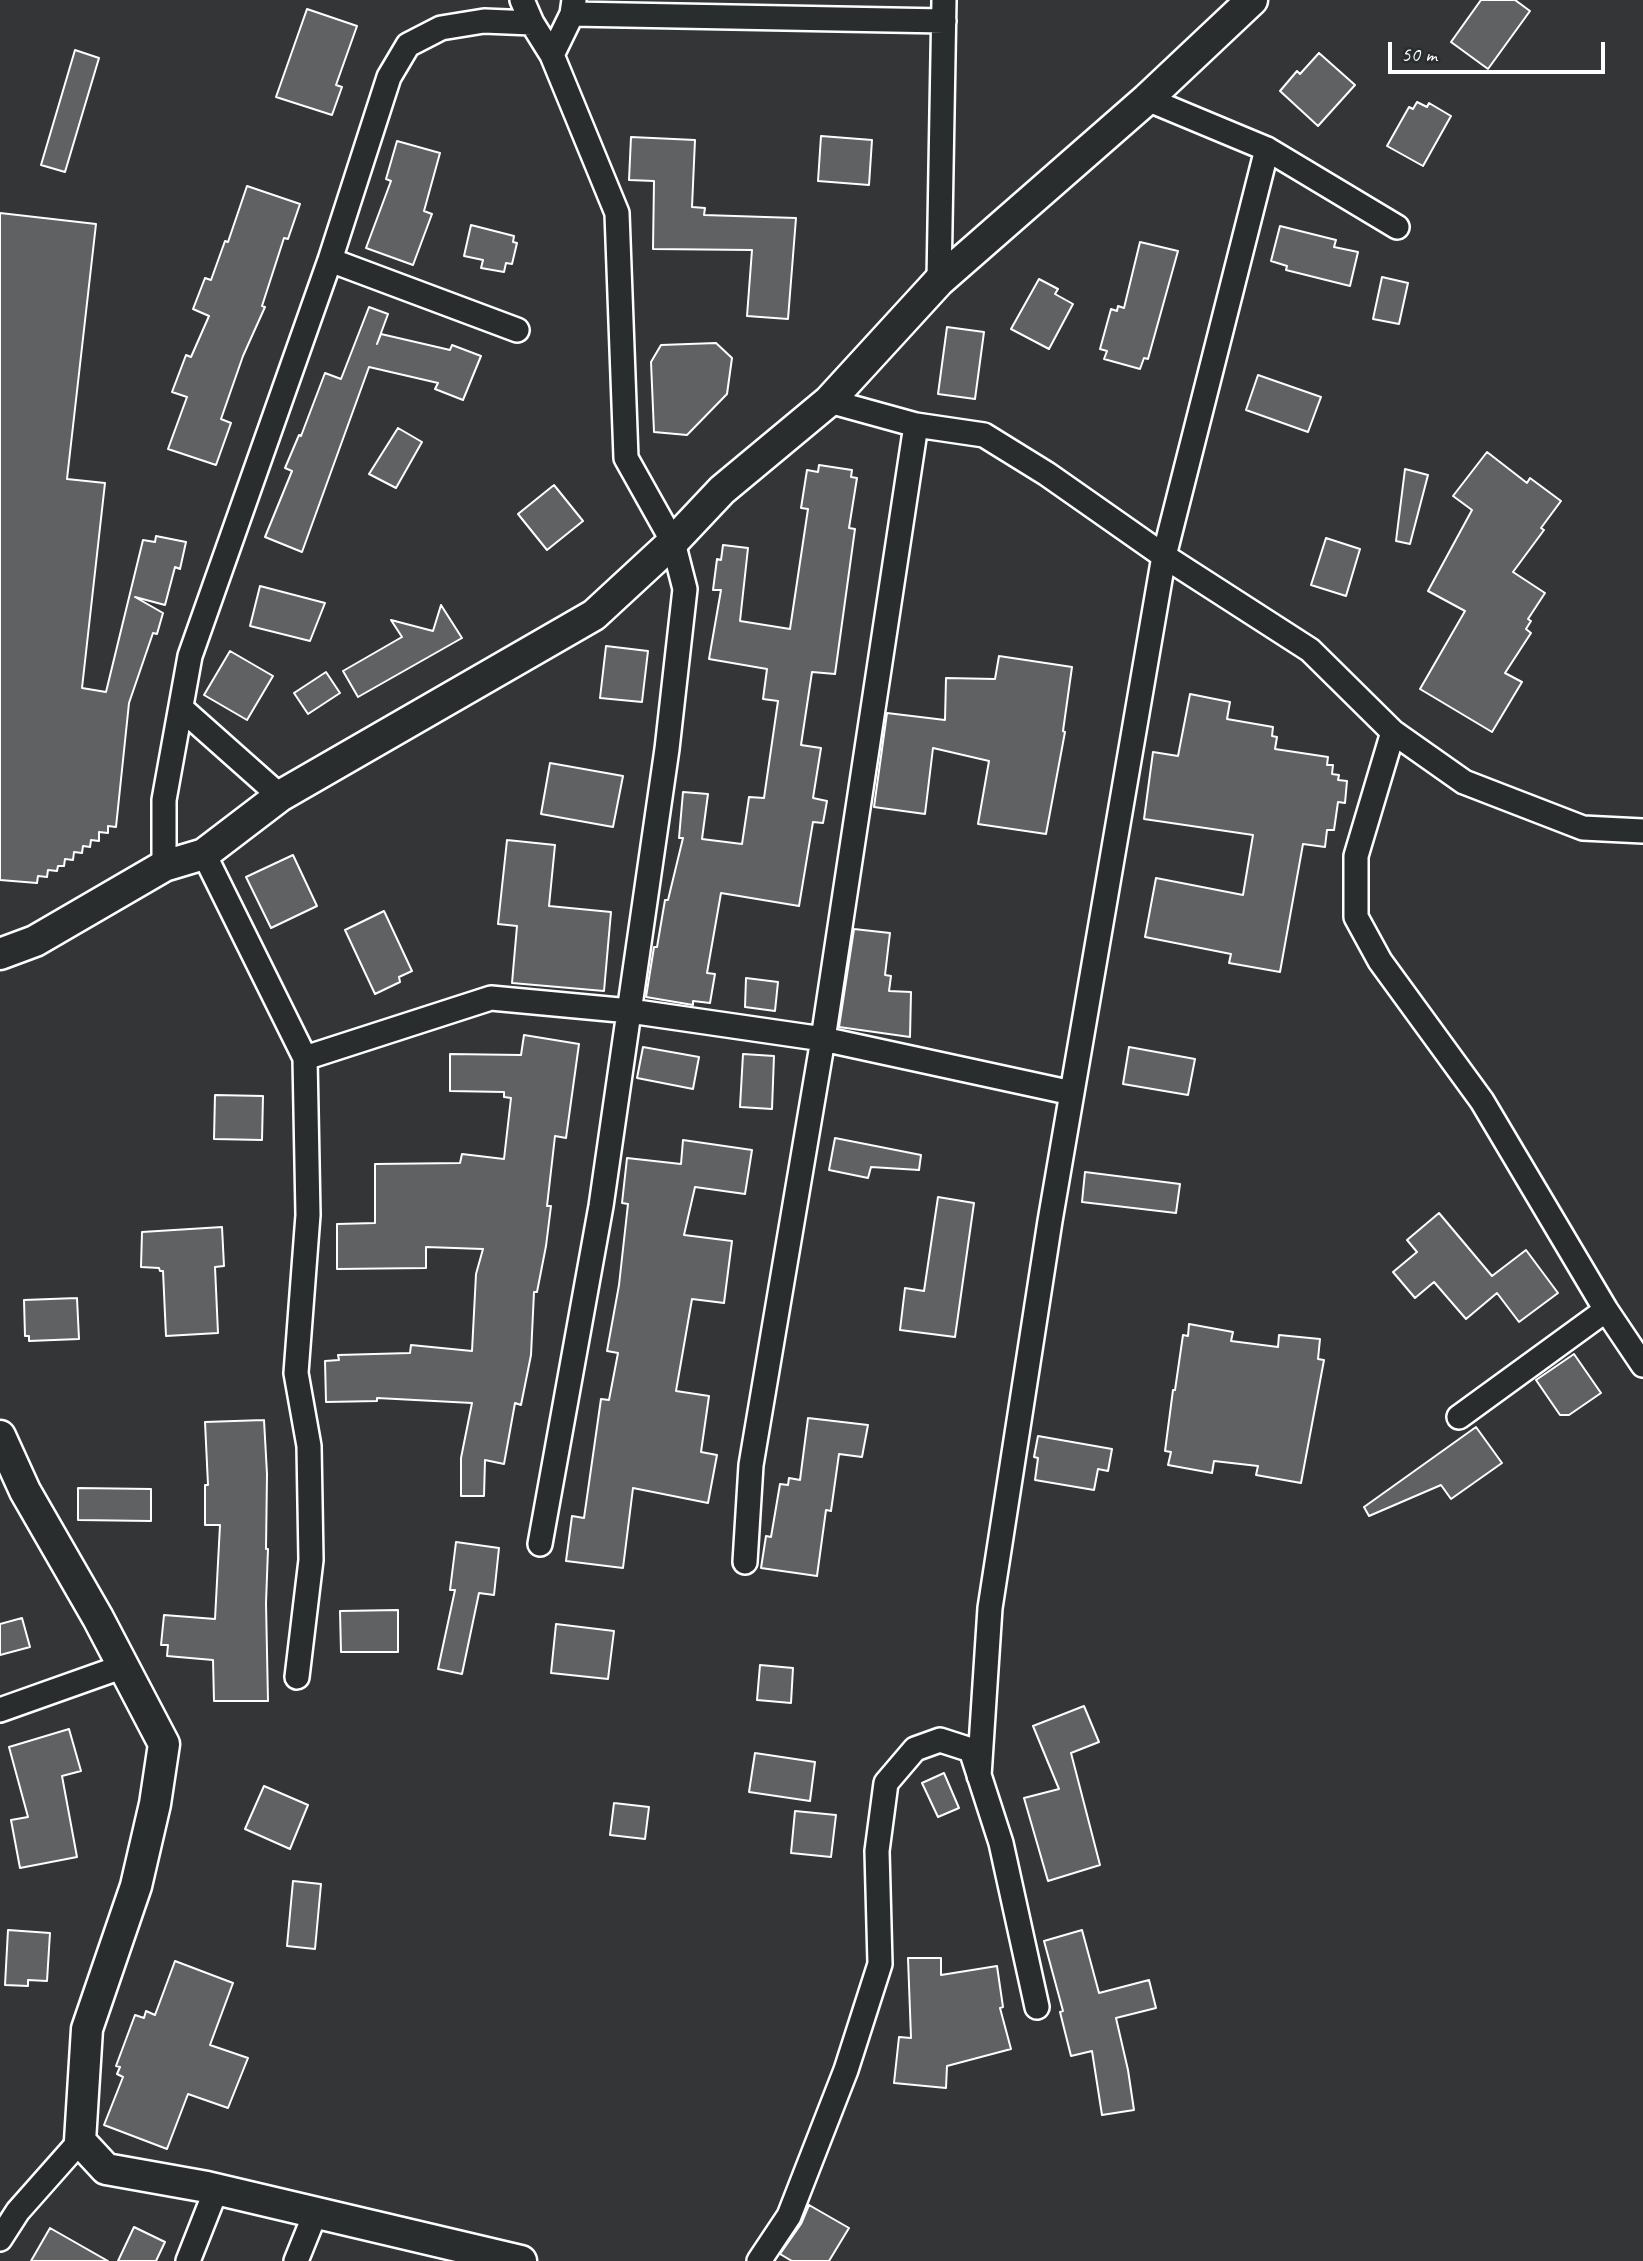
<!DOCTYPE html>
<style>
body{margin:0}
#map{position:relative;width:1643px;height:2261px;overflow:hidden;background:#333536;font-family:Caveat,sans-serif}
canvas{display:block}
.scale{position:absolute;left:1388px;top:42px;width:217px;height:32px;box-sizing:border-box;border:4px solid #fff;border-top:0;padding-left:9px;font-size:21px;line-height:24px;white-space:nowrap;color:#fff;-webkit-text-stroke:5px #2a2d2e;paint-order:stroke}
</style>
<div id="map">
<canvas width="1643" height="2261"></canvas>
<div class="scale">50 m</div>
</div>
<script>
const c = document.querySelector('canvas').getContext('2d');
c.lineJoin = 'round';
function fillPath(path, color) { c.fillStyle = color; c.fill(path, 'evenodd'); }
const toPath = rows => new Path2D(rows.map(r => 'M' + r).join(''));
function trace(path, color, width, dash) { c.strokeStyle = color; c.lineWidth = width; c.lineCap = dash ? 'butt' : 'round'; c.setLineDash(dash || []); c.stroke(path); }
const building = toPath([
 [1481,0,1515,0,1530,11,1488,69,1451,42,1481,0],
 [307,9,357,26,336,85,342,87,332,115,276,97,307,9],
 [75,50,99,58,65,172,41,165,75,50],
 [1319,53,1355,85,1318,126,1280,91,1297,71,1300,74,1319,53],
 [1417,102,1427,107,1429,103,1451,116,1423,166,1387,146,1409,107,1413,109,1417,102],
 [821,136,872,140,869,185,818,181,821,136],
 [631,137,695,140,692,207,705,208,704,215,796,218,788,319,747,316,752,250,653,249,654,181,629,180,631,137],
 [397,141,440,153,424,211,432,214,413,265,366,248,391,181,386,179,397,141],
 [247,186,300,204,288,239,284,238,262,306,265,307,243,356,221,419,231,423,216,465,168,449,187,397,172,392,186,355,191,357,209,316,193,309,205,278,211,280,225,241,228,242,247,186],
 [0,213,96,224,67,479,105,483,82,688,106,692,143,540,155,542,156,536,186,542,180,569,175,567,165,605,135,597,163,613,157,634,153,633,129,703,116,827,108,826,108,833,99,832,99,841,91,840,90,847,83,846,82,853,74,852,73,860,65,859,64,866,58,866,57,871,48,870,47,877,38,876,37,883,0,880,0,213],
 [471,225,514,236,513,242,517,243,512,264,506,263,504,272,481,268,483,260,464,256,471,225],
 [1280,226,1336,240,1334,247,1358,252,1350,286,1286,270,1287,266,1271,261,1280,226],
 [1140,242,1178,251,1148,359,1144,358,1140,369,1104,359,1107,351,1100,349,1111,309,1117,311,1118,306,1124,308,1140,242],
 [1382,277,1408,283,1399,324,1373,319,1382,277],
 [1039,279,1058,289,1055,294,1073,304,1049,349,1011,329,1039,279],
 [369,307,388,314,377,344,381,334,450,350,452,345,481,356,463,400,435,389,438,383,369,367,302,552,265,537,292,471,285,468,299,435,301,436,325,373,341,379,369,307],
 [947,327,984,332,975,399,938,394,947,327],
 [716,343,732,358,727,394,687,435,654,432,651,362,661,345,716,343],
 [1258,375,1321,397,1308,432,1246,410,1258,375],
 [398,428,422,442,396,488,369,474,398,428],
 [1487,452,1527,483,1530,478,1561,501,1541,528,1544,530,1513,572,1545,593,1528,619,1531,621,1526,629,1531,633,1505,673,1522,682,1492,732,1420,689,1465,611,1428,591,1472,510,1453,496,1487,452],
 [819,465,852,470,851,477,857,478,849,528,855,529,835,674,812,672,801,745,821,748,813,798,827,801,823,823,813,822,799,906,721,893,707,973,715,974,710,1003,693,1001,693,1005,646,997,654,947,657,947,665,900,668,900,683,838,679,838,683,792,708,794,702,839,742,844,749,797,764,798,778,701,763,699,767,669,709,659,721,590,713,590,717,559,721,560,723,545,748,548,740,621,790,629,808,509,801,508,807,470,818,472,819,465],
 [1405,469,1428,475,1410,544,1396,541,1405,469],
 [554,485,583,521,547,550,518,514,554,485],
 [1326,538,1360,549,1346,596,1311,585,1326,538],
 [260,586,325,603,310,641,250,626,260,586],
 [441,605,462,638,358,697,343,671,402,637,391,620,433,631,441,605],
 [606,646,648,651,642,702,600,698,606,646],
 [230,651,273,676,247,720,204,695,230,651],
 [999,656,1072,667,1063,731,1065,732,1046,834,978,824,989,761,933,748,925,814,874,807,887,713,945,720,946,678,995,679,999,656],
 [326,672,340,693,308,714,294,693,326,672],
 [1190,694,1230,702,1227,719,1273,727,1272,736,1277,737,1275,749,1328,757,1327,765,1333,765,1332,774,1339,775,1338,780,1347,781,1345,803,1338,802,1334,830,1327,830,1325,847,1303,844,1280,972,1229,963,1231,954,1145,937,1156,878,1243,895,1253,835,1144,819,1153,752,1178,756,1190,694],
 [550,763,623,776,613,827,541,814,550,763],
 [507,840,555,845,549,906,611,912,604,991,512,983,517,926,498,924,507,840],
 [293,855,317,906,271,928,246,877,293,855],
 [384,911,412,971,399,977,400,982,375,994,345,930,384,911],
 [854,929,890,933,885,975,891,976,889,991,911,992,910,1037,839,1027,854,929],
 [746,978,778,982,775,1011,745,1007,746,978],
 [524,1035,579,1044,566,1138,555,1136,547,1206,551,1206,546,1246,537,1292,534,1292,531,1355,521,1405,515,1403,504,1464,485,1460,484,1496,461,1496,461,1458,472,1403,377,1398,377,1401,326,1402,325,1361,339,1360,338,1355,410,1353,411,1345,472,1351,476,1274,483,1249,426,1247,426,1268,337,1269,337,1224,375,1223,375,1164,460,1163,462,1154,504,1159,511,1098,504,1097,504,1092,450,1091,450,1054,521,1055,524,1035],
 [643,1047,699,1057,693,1089,637,1078,643,1047],
 [1129,1047,1195,1059,1188,1095,1123,1084,1129,1047],
 [743,1054,774,1056,772,1109,740,1107,743,1054],
 [215,1095,263,1096,262,1140,214,1139,215,1095],
 [835,1138,921,1155,919,1170,871,1167,868,1178,829,1170,835,1138],
 [683,1140,752,1150,745,1194,695,1187,684,1235,732,1241,724,1303,692,1299,676,1391,709,1396,701,1452,717,1455,708,1503,633,1488,623,1568,566,1561,572,1516,584,1518,601,1399,609,1400,618,1353,607,1351,619,1285,628,1204,622,1203,627,1158,681,1164,683,1140],
 [1085,1172,1180,1184,1176,1213,1082,1202,1085,1172],
 [938,1197,974,1203,955,1337,900,1330,905,1288,924,1291,938,1197],
 [1439,1213,1492,1276,1526,1250,1558,1293,1519,1322,1497,1293,1466,1319,1434,1282,1415,1298,1393,1272,1417,1252,1407,1240,1439,1213],
 [222,1227,224,1266,215,1267,218,1333,166,1336,163,1271,160,1271,159,1268,141,1267,142,1232,222,1227],
 [77,1298,79,1339,29,1341,29,1336,25,1336,24,1300,77,1298],
 [1189,1324,1233,1332,1231,1341,1278,1347,1279,1335,1320,1339,1318,1359,1324,1360,1301,1483,1256,1475,1258,1466,1214,1461,1212,1473,1168,1465,1171,1452,1165,1451,1173,1390,1175,1390,1183,1335,1188,1336,1189,1324],
 [1574,1354,1601,1393,1569,1415,1560,1415,1536,1380,1574,1354],
 [808,1418,868,1425,862,1457,839,1454,831,1511,826,1510,817,1576,761,1568,766,1536,771,1537,780,1484,788,1485,789,1478,800,1480,808,1418],
 [264,1420,267,1474,266,1549,268,1549,266,1603,268,1701,214,1701,213,1660,167,1656,168,1645,161,1645,164,1615,215,1619,220,1525,205,1525,205,1485,208,1485,205,1422,264,1420],
 [1476,1427,1502,1463,1451,1499,1441,1485,1369,1516,1364,1507,1476,1427],
 [1038,1436,1112,1449,1108,1471,1098,1469,1094,1490,1035,1480,1038,1458,1034,1457,1038,1436],
 [78,1488,151,1489,151,1521,78,1520,78,1488],
 [456,1542,499,1548,494,1595,479,1593,462,1674,438,1669,455,1590,450,1590,456,1542],
 [398,1610,398,1652,341,1652,340,1611,398,1610],
 [22,1618,30,1647,0,1655,0,1624,22,1618],
 [556,1624,614,1631,608,1679,551,1673,556,1624],
 [760,1665,793,1668,791,1703,757,1700,760,1665],
 [1084,1706,1099,1742,1071,1753,1100,1865,1048,1881,1024,1798,1059,1789,1033,1726,1084,1706],
 [69,1729,81,1771,62,1776,77,1857,20,1868,11,1820,28,1817,9,1747,69,1729],
 [755,1753,815,1762,810,1801,749,1792,755,1753],
 [944,1773,959,1808,938,1817,922,1783,944,1773],
 [264,1786,308,1805,290,1849,245,1829,264,1786],
 [614,1803,649,1807,645,1839,610,1835,614,1803],
 [795,1811,836,1815,831,1857,791,1853,795,1811],
 [293,1881,321,1884,315,1949,287,1946,293,1881],
 [8,1930,50,1933,47,1981,28,1980,28,1986,5,1985,8,1930],
 [1082,1930,1099,1993,1149,1980,1156,2008,1116,2018,1128,2070,1134,2110,1102,2115,1092,2051,1071,2056,1060,2012,1063,2011,1044,1941,1082,1930],
 [908,1958,941,1958,941,1975,997,1966,1003,2007,1000,2008,1011,2049,947,2066,946,2088,894,2083,899,2037,911,2038,908,1958],
 [175,1961,233,1983,210,2045,248,2058,228,2108,188,2094,167,2149,104,2125,123,2077,117,2074,120,2067,116,2066,135,2015,144,2018,146,2011,155,2015,175,1961],
 [809,2205,849,2228,829,2261,792,2261,780,2254,801,2224,809,2205],
 [134,2227,165,2242,156,2261,118,2261,134,2227],
 [50,2228,108,2261,31,2261,50,2228]
]);
fillPath(building, '#5f6162');
trace(building, '#fff', 2);
const minor = toPath([
 [522,0,532,23,552,55,617,213,626,458,673,542,685,589,667,749,601,1206,540,1544],
 [572,14,944,21],
 [552,55,572,14,574,0],
 [1147,99,1267,149,1397,227],
 [330,260,517,330],
 [939,281,944,0],
 [829,401,916,425,984,435,1047,474,1164,556,1310,650,1393,732,1464,782,1583,828,1643,831],
 [181,708,280,796],
 [1393,732,1356,856,1356,917,1380,961,1482,1101,1606,1310,1643,1365],
 [204,854,305,1058,308,1215,296,1373,309,1446,311,1560,297,1677],
 [164,866,164,800,190,656,330,260,389,77,408,45,441,28,484,21,532,23],
 [305,1058,491,998,630,1011,823,1039,1072,1093],
 [1459,1417,1606,1310],
 [745,1562,751,1465,823,1039,916,425],
 [0,1710,124,1666],
 [979,1776,990,1608,1050,1221,1164,556,1267,149],
 [0,2239,18,2211,80,2141],
 [188,2261,216,2190],
 [296,2261,315,2214],
 [759,2261,789,2216,846,2070,880,1964,877,1851,886,1783,915,1749,940,1740,971,1750,1001,1843,1037,2007]
]);
const tertiary = toPath([
 [0,954,35,941,164,866,204,854,280,796,594,615,673,542,722,490,829,401,939,281,1147,99,1252,0],
 [0,1436,25,1491,98,1618,164,1744,155,1804,136,1886,87,2029,80,2141,106,2169,207,2187,521,2261]
]);
trace(minor, '#fff', 28);
trace(tertiary, '#fff', 35);
trace(minor, '#2a2d2e', 23);
trace(tertiary, '#2a2d2e', 30);
</script>
